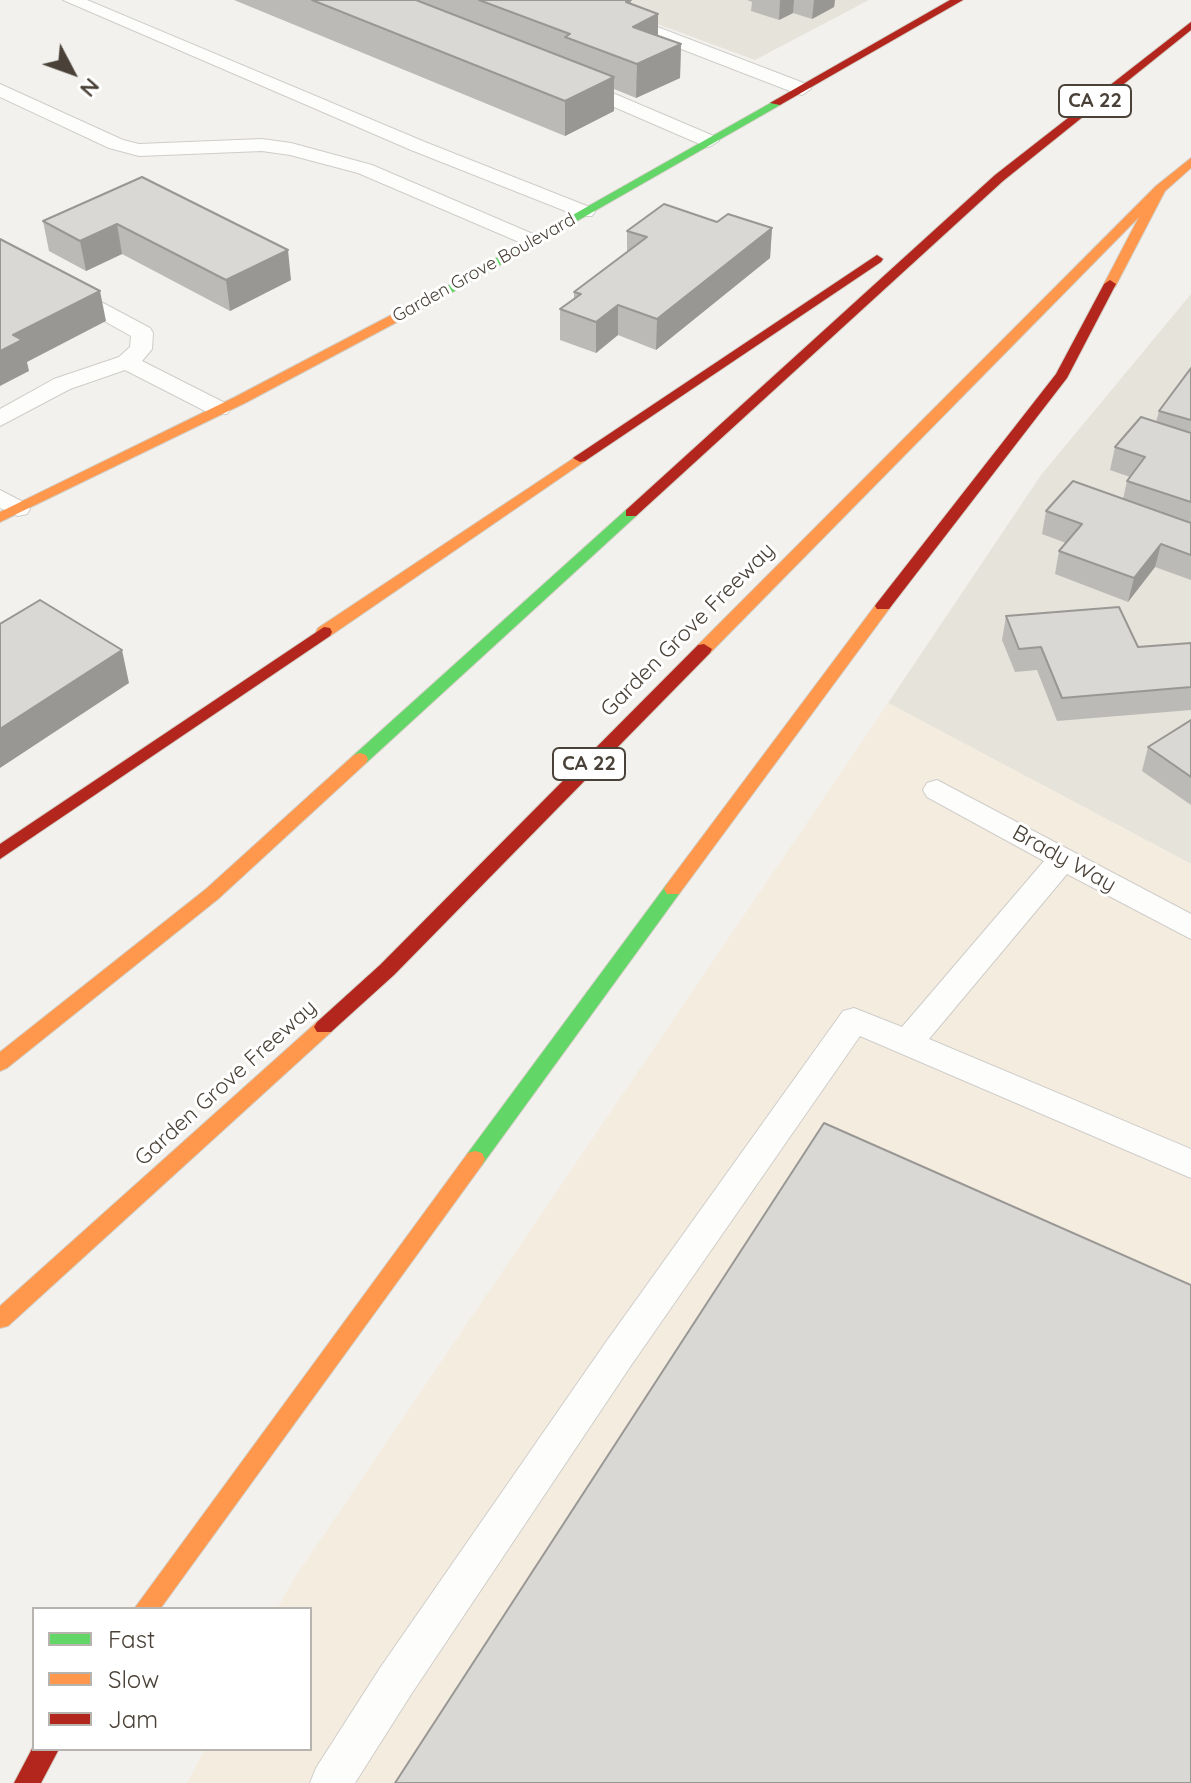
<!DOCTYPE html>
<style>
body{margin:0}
#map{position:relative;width:1191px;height:1783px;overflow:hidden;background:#f2f1ed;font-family:Quicksand,sans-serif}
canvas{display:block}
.legend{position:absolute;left:32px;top:1607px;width:280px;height:144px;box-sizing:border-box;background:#fff;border:2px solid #b7b3af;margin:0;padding:10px 14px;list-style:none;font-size:24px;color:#4a4238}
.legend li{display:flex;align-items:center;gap:16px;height:40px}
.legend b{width:40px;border:2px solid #b7b3af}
.north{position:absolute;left:32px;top:32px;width:80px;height:80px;-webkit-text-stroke:6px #fff;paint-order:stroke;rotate:131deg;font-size:22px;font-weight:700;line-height:32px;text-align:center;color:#4a4238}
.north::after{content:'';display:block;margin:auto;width:28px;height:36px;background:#4a4238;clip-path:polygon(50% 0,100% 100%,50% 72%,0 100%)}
</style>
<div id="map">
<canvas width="1191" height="1783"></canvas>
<ul class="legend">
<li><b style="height:10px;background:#63d668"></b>Fast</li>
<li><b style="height:10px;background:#ff974d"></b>Slow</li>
<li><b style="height:10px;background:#b3261e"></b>Jam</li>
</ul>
<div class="north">N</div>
</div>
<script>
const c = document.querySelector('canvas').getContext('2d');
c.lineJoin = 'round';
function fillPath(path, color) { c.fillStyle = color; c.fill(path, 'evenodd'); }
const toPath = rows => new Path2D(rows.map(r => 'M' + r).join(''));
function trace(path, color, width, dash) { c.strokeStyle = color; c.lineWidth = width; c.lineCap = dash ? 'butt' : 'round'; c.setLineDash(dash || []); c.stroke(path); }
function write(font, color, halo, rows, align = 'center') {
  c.font = font + ' Quicksand,sans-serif'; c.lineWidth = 6; c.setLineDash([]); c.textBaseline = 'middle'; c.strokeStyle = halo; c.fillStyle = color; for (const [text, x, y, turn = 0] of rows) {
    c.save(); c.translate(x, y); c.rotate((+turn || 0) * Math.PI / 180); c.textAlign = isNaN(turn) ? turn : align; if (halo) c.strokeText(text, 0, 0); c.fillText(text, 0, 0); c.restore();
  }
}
fillPath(toPath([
 [592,0,869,0,755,60],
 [1191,294,1191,864,888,703,1041,475]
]), '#e6e3da');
fillPath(toPath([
 [888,703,1191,864,1191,1783,187,1783,205,1749,310,1749,310,1609,277,1609,293,1580]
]), '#f5ece0');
const lane = toPath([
 [63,0,87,0,425,142,592,208,595,212,592,216,578,216,411,150,63,0],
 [562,0,587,0,809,85,811,89,802,95,795,93,565,4,562,0],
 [575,77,716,137,719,141,709,147,702,145,568,87,566,83,575,77],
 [0,84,123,140,139,144,262,139,291,143,372,165,540,237,543,241,540,245,526,245,358,173,290,155,262,151,139,156,109,148,0,97,0,84],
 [0,248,150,328,153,333,152,349,142,361,227,404,231,409,227,414,211,414,125,370,70,389,0,426,0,409,54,379,119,357,130,347,131,336,0,263,0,248],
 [0,490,27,504,30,509,27,514,18,516,0,508,0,490],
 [937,780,1191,914,1191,939,1067,874,929,1039,1191,1149,1191,1178,860,1036,632,1364,410,1696,355,1783,310,1783,316,1768,380,1668,606,1342,843,1011,854,1008,902,1027,1044,861,927,797,923,790,927,783,937,780]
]);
const fast = toPath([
 [776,100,782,103,780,105,444,297,433,294,776,100],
 [631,509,638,513,636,516,366,763,354,763,352,759,354,755,626,510,631,509],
 [673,883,679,884,682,889,679,894,482,1165,475,1167,468,1165,465,1159,468,1153,667,884,673,883]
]);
const slow = toPath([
 [1191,158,1191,168,1165,191,1115,287,1104,284,1139,217,710,653,698,653,696,649,698,645,1156,186,1191,158],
 [439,290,445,294,444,297,245,403,0,522,0,512,235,397,439,290],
 [580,454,587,458,585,461,330,636,318,636,316,632,318,628,580,454],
 [883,601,891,606,889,609,679,894,667,894,664,889,667,884,877,603,883,601],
 [360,753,366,755,368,759,366,763,218,899,7,1068,0,1071,0,1052,206,889,354,755,360,753],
 [324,1020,331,1022,334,1027,331,1032,8,1326,0,1328,0,1306,317,1022,324,1020],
 [475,1151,482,1153,485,1159,482,1165,160,1609,134,1609,468,1153,475,1151]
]);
const jam = toPath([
 [950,0,963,0,780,105,770,103,950,0],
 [1191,22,1191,30,1003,181,636,516,626,516,626,510,995,175,1191,22],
 [877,255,883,259,881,262,585,461,580,462,573,458,877,255],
 [1110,280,1116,284,1067,378,889,609,877,609,875,606,877,603,1056,374,1104,284,1110,280],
 [324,627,330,628,332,632,330,636,0,859,0,844,324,627],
 [704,644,712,649,710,653,394,975,331,1032,317,1032,314,1027,317,1022,380,965,698,645,704,644],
 [34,1745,34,1749,59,1749,41,1783,14,1783,34,1745]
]);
trace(lane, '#cfcdc9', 2);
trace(fast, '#d2cec4', 2);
trace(slow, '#d2cec4', 2);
trace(jam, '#d2cec4', 2);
fillPath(lane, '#fdfdfc');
fillPath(fast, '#63d668');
fillPath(slow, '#ff974d');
fillPath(jam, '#b3261e');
fillPath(toPath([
 [234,0,631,0,631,4,658,14,658,36,681,44,680,78,636,98,614,89,614,111,565,136],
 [747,0,835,0,834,7,812,19,793,13,779,20,751,11,752,2],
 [142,177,291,280,230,311,122,254,86,271,49,251,43,221],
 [717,222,772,228,770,258,656,350,618,335,596,353,560,340,560,309,574,299,574,292,627,252,627,231],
 [1191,368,1191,580,1155,567,1128,602,1055,574,1059,551,1066,543,1042,534,1046,511,1123,499,1127,481,1130,477,1110,470,1115,447,1156,422,1159,411],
 [1006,616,1138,647,1191,643,1191,710,1057,721,1037,670,1015,672,1002,640],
 [1191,720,1191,805,1142,771,1148,747]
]), '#bbbab6');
fillPath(toPath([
 [780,0,794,0,793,13,779,20],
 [814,0,835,0,834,7,812,19],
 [658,14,658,48,633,27],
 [681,44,680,78,636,98,637,64],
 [614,77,614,111,565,136,565,101],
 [117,224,122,254,86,271,80,241],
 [772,228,770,258,656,350,657,319],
 [288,250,291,280,230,311,226,280],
 [100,291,106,321,27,362,29,371,0,386,0,351,13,335],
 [618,305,618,335,596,353,596,322],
 [1161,544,1155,567,1128,602,1134,578],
 [122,650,129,683,0,768,0,729]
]), '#999794');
const building = toPath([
 [312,0,416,0,614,77,565,101,312,0],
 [479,0,631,0,626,2,658,14,633,27,681,44,637,64,565,37,570,34,479,0],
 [142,177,288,250,226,280,117,224,80,241,43,221,142,177],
 [664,204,717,222,728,214,772,228,657,319,618,305,596,322,560,309,581,294,574,292,647,237,627,231,664,204],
 [0,239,100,291,13,335,22,340,0,351,0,239],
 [1191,368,1191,420,1159,411,1191,368],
 [1141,417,1191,433,1191,502,1127,481,1145,457,1115,447,1141,417],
 [1073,481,1191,523,1191,555,1161,544,1134,578,1059,551,1082,524,1046,511,1073,481],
 [40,600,122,650,0,729,0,624,40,600],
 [1119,607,1138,647,1191,643,1191,687,1062,698,1041,647,1019,649,1006,616,1119,607],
 [1191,720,1191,777,1148,747,1191,720],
 [824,1123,1191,1285,1191,1783,395,1783,824,1123]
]);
fillPath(building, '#dad8d4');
trace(building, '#999794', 2);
write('18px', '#4a4238', '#fff', [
 ["Garden Grove Boulevard",484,268,-29]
]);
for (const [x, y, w] of [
 [1095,101,72],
 [589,764,72]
]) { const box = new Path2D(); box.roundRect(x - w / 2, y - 16, w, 32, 6); c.fillStyle = '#fff'; c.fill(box); trace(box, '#4a4238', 2); }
write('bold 20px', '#4a4238', null, [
 ["CA 22",1095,101],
 ["CA 22",589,764]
]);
write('22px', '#4a4238', '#fff', [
 ["Garden Grove Freeway",688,630,-45],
 ["Brady Way",1064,859,29],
 ["Garden Grove Freeway",226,1083,-42]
]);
</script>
